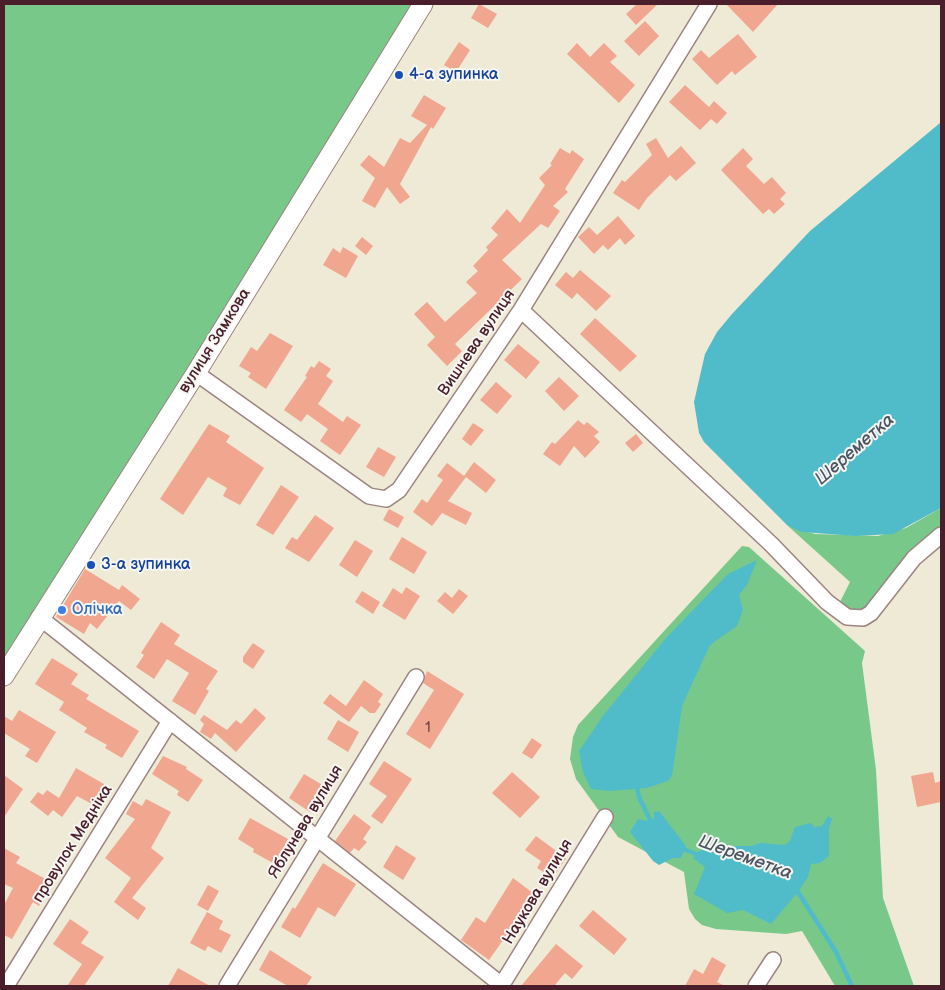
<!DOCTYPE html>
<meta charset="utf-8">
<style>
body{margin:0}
#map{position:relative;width:945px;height:990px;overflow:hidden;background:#eeead5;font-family:"Balsamiq Sans",sans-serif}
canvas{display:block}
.frame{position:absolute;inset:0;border:5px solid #4a1f2b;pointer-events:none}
</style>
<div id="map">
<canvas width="945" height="990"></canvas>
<div class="frame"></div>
</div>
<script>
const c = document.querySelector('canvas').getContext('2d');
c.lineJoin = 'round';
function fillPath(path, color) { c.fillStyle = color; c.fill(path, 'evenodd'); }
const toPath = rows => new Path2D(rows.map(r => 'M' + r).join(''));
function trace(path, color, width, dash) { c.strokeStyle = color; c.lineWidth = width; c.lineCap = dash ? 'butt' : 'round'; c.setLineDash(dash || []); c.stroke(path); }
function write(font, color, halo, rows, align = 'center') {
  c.font = font + ' "Balsamiq Sans",sans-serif'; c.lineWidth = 4; c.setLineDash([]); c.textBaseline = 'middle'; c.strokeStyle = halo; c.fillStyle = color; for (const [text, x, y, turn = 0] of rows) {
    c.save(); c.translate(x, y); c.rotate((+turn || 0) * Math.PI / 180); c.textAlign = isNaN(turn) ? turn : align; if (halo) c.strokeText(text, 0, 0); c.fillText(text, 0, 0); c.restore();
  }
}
fillPath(toPath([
 [4,4,423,4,4,676],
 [941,508,941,535,871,613,836,610,850,582,788,526,815,534,878,536,906,528],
 [742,546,749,547,865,651,862,663,876,770,883,898,914,986,835,986,802,931,786,934,716,929,702,925,695,919,689,909,684,872,618,837,576,779,570,759,573,737,578,725]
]), '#78c889');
fillPath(toPath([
 [941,115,941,508,893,534,856,536,802,532,788,526,704,442,699,433,694,402,705,354,717,332,732,314,810,231,940,123],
 [757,560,747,585,739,595,743,610,737,626,710,645,682,706,672,776,668,781,647,788,610,791,591,789,583,772,579,751,603,716,665,639,728,574],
 [659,811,686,846,681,858,673,858,659,865,653,861,630,832,638,819,649,821,654,818,654,812],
 [828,816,832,819,829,828,829,856,820,863,811,864,808,877,798,892,771,924,743,910,727,913,694,894,705,867,693,858,699,851,716,846,752,846,760,843,785,845,790,841,795,827,811,823,814,827,822,826]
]), '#50bcca');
trace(toPath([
 [636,783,639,797,652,824],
 [681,848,701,856],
 [793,890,798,892,836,952,852,986]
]), '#50bcca', 4.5);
fillPath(toPath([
 [479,4,497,14,488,28,471,18],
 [637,4,658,4,636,25,626,14],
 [726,4,778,4,753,32],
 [645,21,659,36,639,56,624,41],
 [738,34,757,57,735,75,732,71,717,85,692,59,701,50,709,58],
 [459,42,470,50,456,72,444,65],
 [577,43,590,57,604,43,617,56,610,62,635,85,619,103,567,54],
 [685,85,709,107,714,101,727,113,717,124,711,119,700,130,669,102],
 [424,95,446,108,433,129,431,127,400,184,410,197,400,204,387,187,375,208,362,201,375,178,360,165,369,155,384,167,400,138,410,143,427,125,411,116],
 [656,138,668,158,681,146,696,163,676,181,670,175,647,198,639,210,613,193,622,180,625,182,652,155,646,144],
 [560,148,570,154,572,150,584,159,565,189,568,192,553,206,560,211,548,228,541,224,502,260,522,279,455,344,462,351,447,366,427,345,435,337,414,314,427,302,445,322,477,293,466,282,478,271,473,266,488,250,486,247,498,235,491,228,507,209,520,223,545,185,539,178,552,165,550,164],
 [743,148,753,159,746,166,764,184,772,177,786,193,780,199,785,204,774,214,769,209,763,214,721,170],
 [618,216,635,236,625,245,620,238,608,250,603,245,594,254,578,237,589,227,597,235],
 [362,237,373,246,366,255,355,246],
 [343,247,358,256,346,278,323,265,333,248,340,253],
 [580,270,611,296,596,311,577,293,572,299,555,285,566,272,573,278],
 [595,318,637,356,620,372,580,334],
 [270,333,293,346,266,389,248,377,251,373,239,366,251,347,257,351],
 [518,344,540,362,526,379,504,360],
 [319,361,331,369,326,376,333,381,318,404,343,422,347,416,361,425,340,455,320,441,328,429,307,414,301,422,284,410,307,377,305,376,311,366,314,368],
 [559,377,579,396,564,411,545,391],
 [496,382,512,396,497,414,480,400],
 [578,420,584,425,587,422,599,432,594,436,600,442,585,458,574,446,560,466,543,454,552,442,555,444],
 [473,423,484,430,471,446,462,439],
 [209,424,230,436,226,442,264,468,240,505,223,496,227,488,208,477,183,515,160,499],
 [636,434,643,443,633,452,625,443],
 [378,447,396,457,384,477,366,467],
 [474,462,496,480,486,493,466,477,448,501,472,513,466,525,442,513,432,526,413,512,422,499,427,503,443,480,437,476,447,463,464,476],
 [281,485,299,497,273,535,256,525],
 [389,509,404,517,398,528,383,520],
 [315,515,334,528,309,562,285,548,292,537,297,540],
 [402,537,427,552,414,574,389,559],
 [355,540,373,551,357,577,339,565],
 [85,569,119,590,122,585,140,599,131,610,119,601,97,629,90,623,84,634,56,617],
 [406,587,420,596,405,620,382,606,393,588,402,594],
 [459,589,468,596,453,614,437,601,445,592,452,598],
 [362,591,380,602,373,614,355,602],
 [161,622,180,635,174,644,218,671,206,689,209,691,195,715,172,701,189,673,167,659,154,679,136,667,144,655,141,653],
 [253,643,265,651,253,669,243,662,243,657],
 [52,658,78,674,71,684,89,695,86,699,139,731,122,758,105,748,107,745,84,732,87,728,59,710,64,702,35,684],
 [427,671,464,694,430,749,406,734,434,690,423,683],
 [364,680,383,694,378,702,381,704,375,713,370,713,361,706,349,722,323,703,330,694,346,706],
 [255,708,266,718,236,752,215,733,211,739,200,732,204,724,200,720,204,715,227,730,236,720,241,724],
 [19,710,56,732,37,763,25,756,30,749,4,733,4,716,12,721],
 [338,720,359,732,348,752,327,739],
 [532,738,542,745,532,759,522,753],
 [163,756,187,767,186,769,203,780,188,802,177,795,179,791,152,774],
 [384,761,412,779,382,824,371,816,387,796,369,784],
 [76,768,104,784,92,804,77,796,62,817,53,810,48,816,30,802,38,792,43,795,47,790,59,798],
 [512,772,540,797,520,818,492,793],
 [933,772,935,783,941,781,941,802,917,807,911,776],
 [304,774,326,787,310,812,289,798],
 [4,775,23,789,4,817],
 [146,799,171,812,151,848,164,858,132,898,146,908,138,920,114,902,131,878,105,858,135,819,126,814,133,801,142,806],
 [354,814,371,827,363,839,367,842,359,851,354,848,350,853,335,841],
 [250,818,288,839,275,864,253,852,254,849,238,839],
 [536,836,566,858,553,878,537,868,541,861,525,850],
 [396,845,416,858,403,880,383,867],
 [4,848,20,857,16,863,51,882,39,906,33,902,12,939,4,935,4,905,13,888,4,884],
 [323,863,356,884,335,917,318,907,300,938,281,927,293,907,295,909],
 [513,878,533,893,514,921,520,925,512,936,508,933,489,960,461,940,476,917,485,923],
 [208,885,219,891,208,911,197,905],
 [593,910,627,939,614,955,579,926],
 [207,912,223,921,219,929,231,935,221,953,208,946,205,951,190,943],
 [70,919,89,932,81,943,104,957,84,986,67,986,82,964,53,944],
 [556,944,583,966,572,979,565,973,554,986,521,986],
 [270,950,312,977,306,986,288,986,259,970],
 [712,957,726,965,717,982,725,986,685,986,694,969,703,974],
 [178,968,210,986,168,986]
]), '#f1a690');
const minor = toPath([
 [521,310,771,544,827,602,847,617,863,618,871,613,914,558,941,535],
 [196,373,369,496,386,499,399,490,521,310,709,4],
 [39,617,503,986],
 [6,986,170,721],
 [227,986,416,677],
 [501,986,605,817],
 [756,986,773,960]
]);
const tertiary = toPath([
 [4,676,196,373,423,4]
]);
trace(minor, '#9c8480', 18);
trace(tertiary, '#9c8480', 21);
trace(minor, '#fff', 15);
trace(tertiary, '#fff', 19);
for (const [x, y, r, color] of [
 [399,75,5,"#1a4fb4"],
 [91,565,5,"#1a4fb4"],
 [62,610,5,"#3f7fe0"]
]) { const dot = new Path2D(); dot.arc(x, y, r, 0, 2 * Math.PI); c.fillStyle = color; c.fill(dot); trace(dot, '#f6f6f2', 2); }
write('14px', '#744144', null, [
 ["1",428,728]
]);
write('16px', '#164399', '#f6f6f2', [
 ["4-а зупинка",409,75],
 ["3-а зупинка",101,565]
], 'left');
write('16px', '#4a1f2b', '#f6f6f2', [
 ["вулиця Замкова",215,341,-58],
 ["Вишнева вулиця",477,343,-56],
 ["Яблунева вулиця",306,822,-59],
 ["провулок Медніка",73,844,-58],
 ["Наукова вулиця",538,892,-59]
]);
write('16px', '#366cbe', '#f6f6f2', [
 ["Олічка",72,610]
], 'left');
write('italic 18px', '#4c5663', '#f6f6f2', [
 ["Шереметка",855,450,-41],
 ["Шереметка",745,858,20]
]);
</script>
